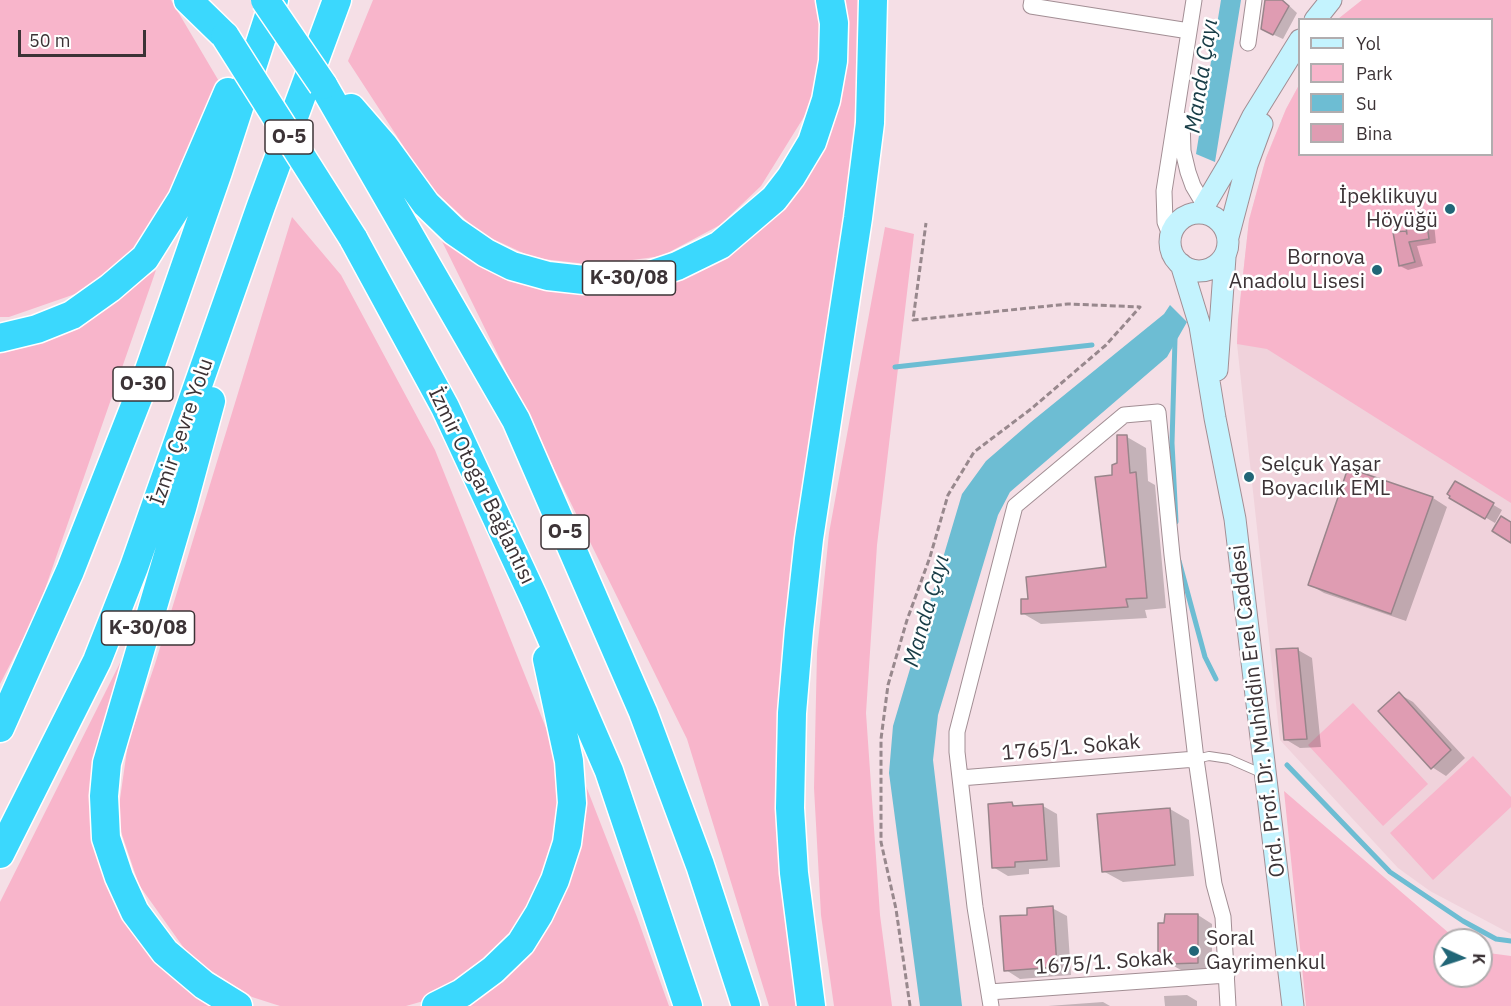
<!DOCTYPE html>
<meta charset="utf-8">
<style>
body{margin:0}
#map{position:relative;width:1511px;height:1006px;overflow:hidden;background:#f5dfe6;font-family:"IBM Plex Sans",sans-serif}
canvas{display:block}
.legend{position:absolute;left:1298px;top:18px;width:195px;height:138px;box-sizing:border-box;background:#fff;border:2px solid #b1adaf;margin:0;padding:8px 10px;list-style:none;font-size:18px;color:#3c3336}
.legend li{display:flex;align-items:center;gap:12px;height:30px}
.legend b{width:30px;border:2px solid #b1adaf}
.north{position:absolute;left:1433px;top:928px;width:60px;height:60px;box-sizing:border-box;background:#fff;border:2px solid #b1adaf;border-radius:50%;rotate:93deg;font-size:16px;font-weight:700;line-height:24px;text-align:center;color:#3c3336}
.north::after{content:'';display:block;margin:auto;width:21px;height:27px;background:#216677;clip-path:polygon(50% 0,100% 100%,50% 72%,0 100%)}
.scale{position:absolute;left:18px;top:30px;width:128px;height:27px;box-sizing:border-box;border:3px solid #3c3336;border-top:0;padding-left:8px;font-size:18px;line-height:21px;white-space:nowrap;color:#3c3336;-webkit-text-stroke:4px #fff;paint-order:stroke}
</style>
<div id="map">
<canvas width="1511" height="1006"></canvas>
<ul class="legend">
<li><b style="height:8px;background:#c4f3fe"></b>Yol</li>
<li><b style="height:16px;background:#f8b5cb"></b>Park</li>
<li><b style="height:16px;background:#6dbdd3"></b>Su</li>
<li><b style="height:16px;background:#df9cb2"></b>Bina</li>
</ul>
<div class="north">K</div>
<div class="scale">50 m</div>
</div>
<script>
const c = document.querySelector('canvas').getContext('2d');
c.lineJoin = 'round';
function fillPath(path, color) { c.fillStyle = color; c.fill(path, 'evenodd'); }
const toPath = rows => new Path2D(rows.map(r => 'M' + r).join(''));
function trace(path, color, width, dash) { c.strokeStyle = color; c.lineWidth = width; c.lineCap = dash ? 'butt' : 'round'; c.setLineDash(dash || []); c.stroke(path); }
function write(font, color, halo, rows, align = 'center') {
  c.font = font + ' "IBM Plex Sans",sans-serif'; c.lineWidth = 5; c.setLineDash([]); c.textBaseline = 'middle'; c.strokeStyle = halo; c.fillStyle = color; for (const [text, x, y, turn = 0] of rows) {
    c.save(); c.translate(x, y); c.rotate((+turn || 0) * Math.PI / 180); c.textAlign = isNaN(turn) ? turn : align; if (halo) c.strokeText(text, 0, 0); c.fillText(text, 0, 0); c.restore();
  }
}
fillPath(toPath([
 [1362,0,1511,0,1511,934,1430,891,1398,868,1280,740,1237,344,1238,320,1249,220,1266,158,1286,109,1299,85,1300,154,1492,154,1492,20,1338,19]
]), '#f0d2db');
fillPath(toPath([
 [0,0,171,0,220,83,178,180,139,245,81,292,9,317,0,317],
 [373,0,819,0,822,46,812,104,761,186,720,225,662,256,595,265,534,258,480,233,430,187,348,61],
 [842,0,860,0,854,133,785,671,797,1006,769,1006,687,739,435,227,612,290,790,195],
 [1362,0,1511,0,1511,503,1267,349,1237,344,1238,320,1249,220,1266,158,1286,109,1299,85,1300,154,1492,154,1492,20,1338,19],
 [292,217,341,275,435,450,550,738,562,811,553,857,527,916,494,955,434,998,406,1006,280,1006,252,997,191,958,139,885,117,820,128,743,155,664],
 [885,227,914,234,877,545,866,713,880,915,892,1006,834,1006,821,915,814,788,817,652,829,533],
 [156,270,37,612,0,684,0,351,35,344,70,331],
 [127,649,99,749,90,815,105,878,221,1006,0,1006,0,902],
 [1353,703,1428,784,1383,826,1308,745],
 [1473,756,1511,797,1511,807,1433,880,1390,833],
 [586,786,637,917,669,1006,460,1006,575,862],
 [1284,791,1457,940,1445,940,1445,976,1481,976,1481,952,1511,956,1511,1006,1306,1006]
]), '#f8b5cb');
fillPath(toPath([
 [1221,0,1241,0,1215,162,1196,154],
 [1170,305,1187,322,1167,357,1010,492,998,515,938,715,933,760,962,1006,920,1006,889,773,893,726,962,494,986,461,1031,422,1164,314]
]), '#6dbdd3');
fillPath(toPath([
 [1267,0,1283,0,1297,13,1283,39,1272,34],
 [1426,218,1434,223,1436,243,1417,246,1423,266,1408,270,1400,266,1406,232,1409,234],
 [1127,437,1146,448,1148,481,1155,485,1166,608,1145,610,1147,618,1041,624,1022,613,1029,601,1108,569,1113,476],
 [1349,469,1433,498,1447,507,1406,621,1324,593,1310,585],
 [1456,483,1502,510,1495,523,1451,497],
 [1298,650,1312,658,1321,747,1300,748,1285,739],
 [1399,694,1413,702,1465,758,1446,776,1432,767],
 [1012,804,1018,807,1043,806,1057,814,1060,867,1029,869,1029,874,1008,876,993,867],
 [1170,809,1189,820,1194,876,1123,882,1103,871],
 [1052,908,1067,916,1071,975,1020,979,1006,970,1029,916],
 [1198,915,1212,924,1212,971,1183,971,1168,963,1168,959,1160,954],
 [1187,995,1197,1001,1197,1006,1165,1006,1164,996],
 [1103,1002,1110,1006,1048,1006]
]), '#0003');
trace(toPath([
 [1175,339,1172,443,1176,522],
 [895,367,1092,345],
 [1179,561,1205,657,1216,679],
 [1287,765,1390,872,1463,921,1496,939,1511,941]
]), '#6dbdd3', 5);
const building = toPath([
 [1265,0,1282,0,1289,6,1273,35,1261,29,1265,0],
 [1426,217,1429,239,1409,242,1415,262,1399,266,1393,232,1406,231,1407,234,1405,219,1426,217],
 [1117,435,1127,435,1130,473,1136,472,1147,598,1126,599,1128,607,1021,614,1021,599,1028,599,1026,577,1106,567,1095,477,1112,475,1112,465,1117,463,1117,435],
 [1348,468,1433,497,1391,614,1308,585,1348,468],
 [1455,481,1494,503,1485,519,1449,498,1450,496,1447,494,1455,481],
 [1501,516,1511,522,1511,543,1492,531,1501,516],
 [1298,648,1307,739,1284,740,1276,649,1298,648],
 [1399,692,1451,750,1431,769,1378,711,1399,692],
 [1012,802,1013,806,1043,804,1047,860,1015,862,1015,867,992,868,988,804,1012,802],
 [1170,808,1175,865,1102,872,1097,814,1170,808],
 [1053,906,1057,967,1004,971,1000,916,1027,915,1027,908,1053,906],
 [1165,914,1198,914,1198,963,1167,964,1167,955,1158,955,1158,923,1164,923,1165,914]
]);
fillPath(building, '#df9cb2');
trace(building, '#99858b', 1.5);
const service = toPath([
 [1196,759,1209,756,1229,759,1261,773]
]);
const minor = toPath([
 [1032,0,1031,6,1189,31],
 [1248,43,1254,0],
 [1182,120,1183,151,1188,172,1193,186,1209,213],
 [1171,237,1165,222,1164,191,1194,0],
 [960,778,1196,759,1214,884,1223,917,1228,1006],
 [989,992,1227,975],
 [991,1006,975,907,957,752,957,732,1015,506,1124,415,1158,412,1172,555,1196,759]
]);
const secondary = toPath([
 [1315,20,1331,0],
 [1200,213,1229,164,1253,116,1300,40],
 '1170 242a29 29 0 1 1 58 0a29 29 0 1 1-58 0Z',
 [1228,237,1247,165,1262,124],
 [1181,264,1200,326,1215,418,1235,519,1293,1006],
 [1217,370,1225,257]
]);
const motorway = toPath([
 [188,0,225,36],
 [323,85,516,420,643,712,700,865,746,1006],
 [351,108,384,146,426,204,454,231,486,253,512,266,548,276,584,280,616,280,650,275,677,266,720,245,774,199,791,177,812,142,826,100,833,61,834,23,830,0],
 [353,238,445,407,534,598,609,771,688,1006],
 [0,338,37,329,72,315,110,288,145,258,182,199,228,92],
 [211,401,182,508,107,763,104,796,106,838,119,877,135,912,165,952,204,985,238,1006],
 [0,728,70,571,149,370,218,172,274,0],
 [0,854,97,661,134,567,261,206,337,0],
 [436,1006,462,993,493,970,521,943,539,914,555,880,567,843,572,803,569,761,547,659],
 [811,1006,794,873,790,808,792,713,799,630,809,539,858,218,870,123,873,0]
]);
trace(service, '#a28e94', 10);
trace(minor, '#a28e94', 17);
trace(secondary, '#a28e94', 23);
trace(motorway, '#fff', 31);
trace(toPath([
 [910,1006,896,909,881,842,881,739,888,685,907,620,930,557,948,495,974,452,1031,409,1106,345,1140,307,1068,304,913,320,926,223]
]), '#98888d', 3, [6, 3]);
trace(service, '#fff', 8);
trace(minor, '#fff', 15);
trace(secondary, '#c4f3fe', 21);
trace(motorway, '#3bd8fd', 28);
const motorwayBridge = toPath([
 [265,0,323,85],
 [225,36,353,238]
]);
trace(motorwayBridge, '#fff', 31, []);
trace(motorwayBridge, '#3bd8fd', 28);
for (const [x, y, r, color] of [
 [1450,209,6,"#216677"],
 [1377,270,6,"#216677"],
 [1249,477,6,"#216677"],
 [1194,951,6,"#216677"]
]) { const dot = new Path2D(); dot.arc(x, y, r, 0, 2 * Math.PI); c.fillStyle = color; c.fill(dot); trace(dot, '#fff', 2); }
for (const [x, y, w] of [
 [289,137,48],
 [629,278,93],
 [143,384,60],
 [565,532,48],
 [148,628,93]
]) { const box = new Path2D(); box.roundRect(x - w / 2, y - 17, w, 34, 4.5); c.fillStyle = '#fff'; c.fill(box); trace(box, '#3c3336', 1.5); }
write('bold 20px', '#3c3336', null, [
 ["O-5",289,137],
 ["K-30/08",629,278],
 ["O-30",143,384],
 ["O-5",565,532],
 ["K-30/08",148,628]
]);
write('21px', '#3c3336', '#fff', [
 ["İpeklikuyu",1438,197],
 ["Höyüğü",1438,221],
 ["Bornova",1365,258],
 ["Anadolu Lisesi",1365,282],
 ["Selçuk Yaşar",1261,465,"left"],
 ["Boyacılık EML",1261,489,"left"],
 ["Soral",1206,939,"left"],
 ["Gayrimenkul",1206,963,"left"]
], 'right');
write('21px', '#3c3336', '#fff', [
 ["İzmir Çevre Yolu",182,432,-71],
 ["İzmir Otogar Bağlantısı",481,486,64],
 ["Ord. Prof. Dr. Muhiddin Erel Caddesi",1258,711,-97],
 ["1765/1. Sokak",1071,748,-5],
 ["1675/1. Sokak",1104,963,-4]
]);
write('italic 22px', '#173c46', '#fff', [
 ["Manda Çayı",1202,76,-81],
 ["Manda Çayı",927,611,-74]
]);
</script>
